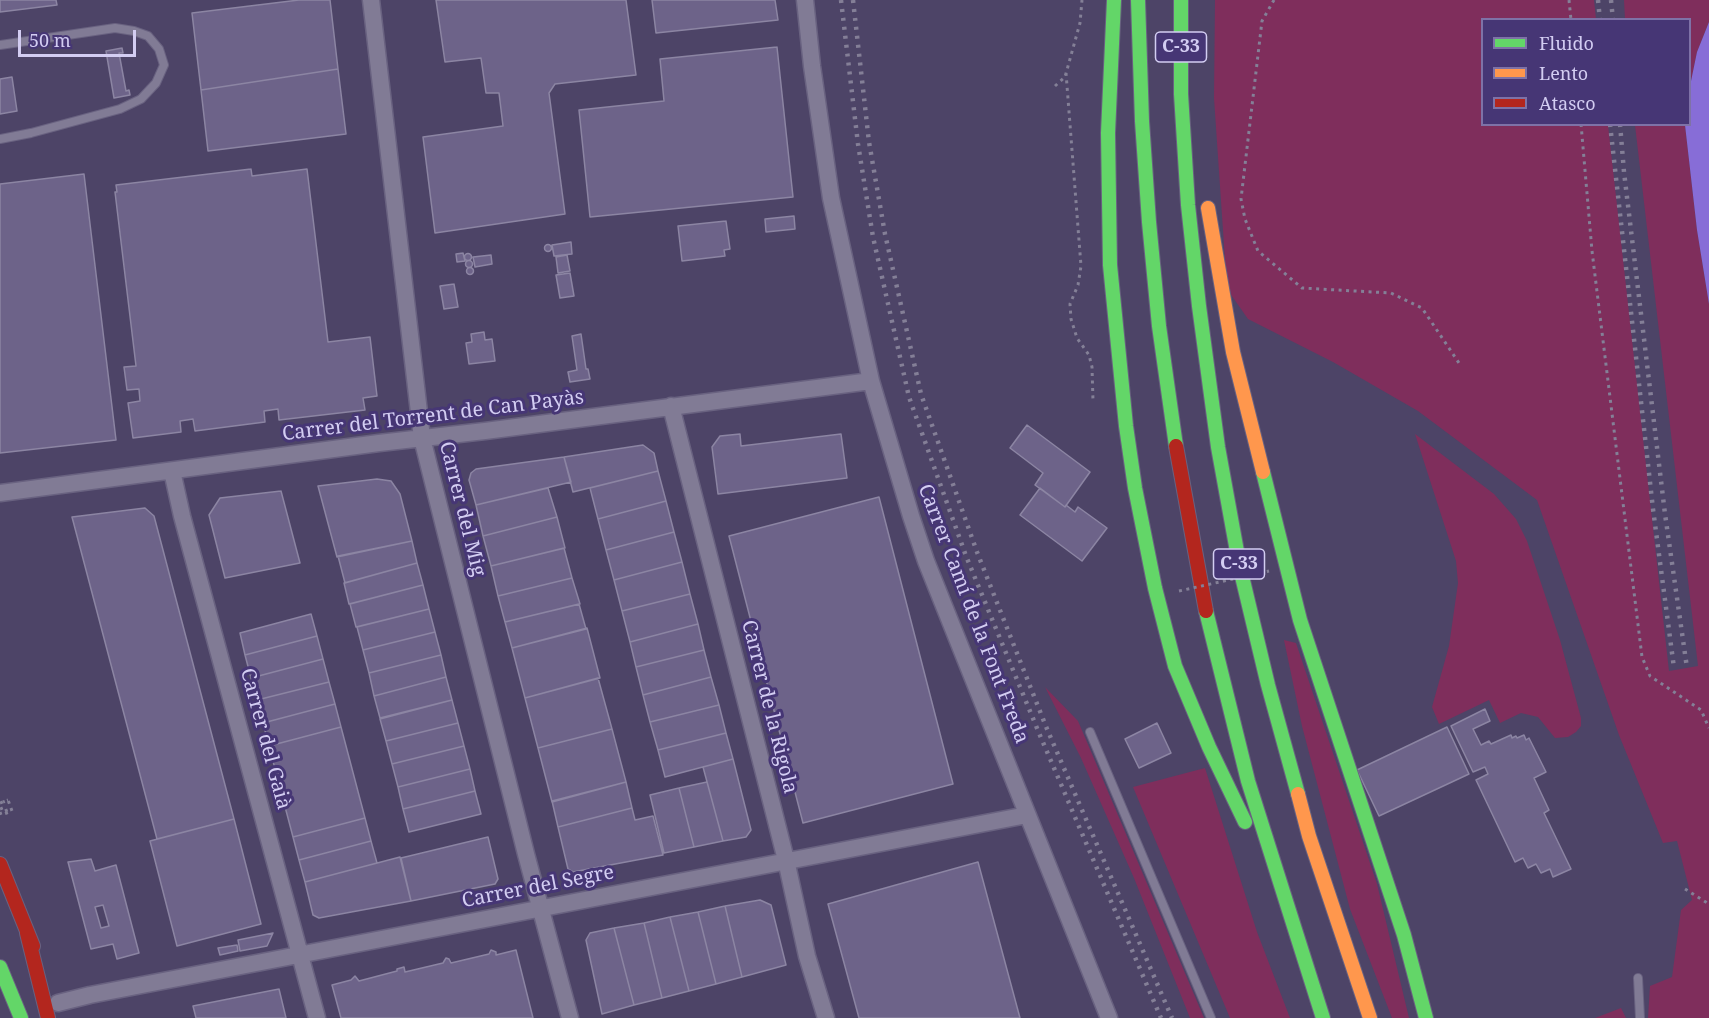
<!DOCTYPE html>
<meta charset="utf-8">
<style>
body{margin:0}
#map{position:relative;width:1709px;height:1018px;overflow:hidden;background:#4d4467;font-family:"Noto Serif",serif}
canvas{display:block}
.legend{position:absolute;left:1481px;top:18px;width:210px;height:108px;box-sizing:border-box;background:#463675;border:2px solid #7e72a7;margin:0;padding:8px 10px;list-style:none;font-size:18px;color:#d3cdf2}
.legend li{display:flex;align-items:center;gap:12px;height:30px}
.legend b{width:30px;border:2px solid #7e72a7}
.scale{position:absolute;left:18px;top:30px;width:118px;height:27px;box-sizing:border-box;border:3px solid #d3cdf2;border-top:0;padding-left:8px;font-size:18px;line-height:21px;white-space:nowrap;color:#d3cdf2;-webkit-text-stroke:4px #463675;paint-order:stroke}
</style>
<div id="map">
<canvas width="1709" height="1018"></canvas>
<ul class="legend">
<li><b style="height:8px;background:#63d668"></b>Fluido</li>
<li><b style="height:8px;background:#ff974d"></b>Lento</li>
<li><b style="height:8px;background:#b3261e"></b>Atasco</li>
</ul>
<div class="scale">50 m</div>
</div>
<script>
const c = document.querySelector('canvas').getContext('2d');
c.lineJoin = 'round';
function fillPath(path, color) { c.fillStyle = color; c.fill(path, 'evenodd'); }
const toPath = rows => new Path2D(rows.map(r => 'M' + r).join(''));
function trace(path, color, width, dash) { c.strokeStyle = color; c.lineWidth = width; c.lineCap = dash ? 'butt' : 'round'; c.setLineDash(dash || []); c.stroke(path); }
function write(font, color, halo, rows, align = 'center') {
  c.font = font + ' "Noto Serif",serif'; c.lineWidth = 6; c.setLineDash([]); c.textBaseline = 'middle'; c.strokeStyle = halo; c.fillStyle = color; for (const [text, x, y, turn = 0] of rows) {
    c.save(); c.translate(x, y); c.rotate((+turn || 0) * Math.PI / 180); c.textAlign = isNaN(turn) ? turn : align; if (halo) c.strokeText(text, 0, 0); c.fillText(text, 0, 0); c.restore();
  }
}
fillPath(toPath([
 [1215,0,1594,0,1596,19,1482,20,1482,124,1608,125,1669,671,1698,666,1635,125,1685,125,1697,230,1709,304,1709,1018,1648,1018,1650,986,1672,977,1681,910,1692,900,1677,841,1663,843,1619,735,1537,500,1418,411,1333,362,1248,319,1227,289,1214,98],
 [1624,0,1709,0,1709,22,1697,52,1690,86,1690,20,1625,19],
 [1415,434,1494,494,1516,519,1527,541,1560,640,1581,718,1581,726,1576,732,1568,737,1555,738,1538,717,1521,713,1500,723,1489,700,1439,724,1432,707,1449,646,1458,583,1456,561],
 [1284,640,1296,643,1377,884,1409,1018,1392,1018,1350,909,1302,726],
 [1045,687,1078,721,1204,1018,1190,1018,1134,878,1081,758],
 [1205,768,1257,932,1290,1018,1230,1018,1133,787],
 [1621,1008,1626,1018,1595,1018]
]), '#7f2e5c');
fillPath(toPath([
 [1709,22,1709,304,1697,230,1685,125,1690,124,1690,86,1697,52]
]), '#876dd7');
const building = toPath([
 [0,0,56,0,57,5,0,12,0,0],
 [299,0,330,0,338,69,201,90,192,13,299,0],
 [436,0,626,0,636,75,555,84,549,93,565,214,435,233,423,137,503,126,499,93,486,93,481,58,445,62,436,0],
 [652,0,775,0,778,20,656,33,652,0],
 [777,47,793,197,590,217,579,110,664,101,660,59,777,47],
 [122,48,123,53,119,53,126,91,129,90,130,95,114,98,106,51,122,48],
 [338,69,346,134,208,151,201,90,338,69],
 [12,77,17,111,0,114,0,79,12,77],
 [251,169,252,176,307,169,328,342,370,337,377,396,363,398,365,410,279,420,278,409,264,411,265,422,195,431,193,419,180,421,181,432,133,438,128,403,140,401,139,389,127,390,124,367,136,366,115,192,117,192,116,185,251,169],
 [84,174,116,440,0,453,0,184,84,174],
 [794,216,795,229,766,232,765,219,794,216],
 [726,221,730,249,724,250,725,256,682,261,678,226,726,221],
 [571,242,572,254,554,256,552,245,571,242],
 '544.5 248a3.5 3.5 0 1 1 7 0a3.5 3.5 0 1 1-7 0Z',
 [463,253,465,261,457,262,456,254,463,253],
 '464.5 257a3.5 3.5 0 1 1 7 0a3.5 3.5 0 1 1-7 0Z',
 [491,255,492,264,475,267,473,257,491,255],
 [567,255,570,271,558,273,556,257,567,255],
 '465.5 264a3.5 3.5 0 1 1 7 0a3.5 3.5 0 1 1-7 0Z',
 '466.5 271a3.5 3.5 0 1 1 7 0a3.5 3.5 0 1 1-7 0Z',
 [570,273,574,296,560,298,556,275,570,273],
 [454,284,458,307,444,309,440,286,454,284],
 [484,332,485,340,492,339,495,361,469,364,466,343,472,342,471,334,484,332],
 [581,334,586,369,588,369,590,379,570,382,568,372,577,370,572,336,581,334],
 [1027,425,1090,472,1065,507,1035,485,1043,473,1010,448,1027,425],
 [740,434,741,446,841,434,847,478,718,494,712,447,720,436,740,434],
 [643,445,654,453,658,471,573,492,564,457,643,445],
 [564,457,571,482,476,505,469,480,471,473,476,469,564,457],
 [658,471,666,501,598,519,590,488,658,471],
 [377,479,391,481,400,494,412,541,337,557,318,486,377,479],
 [548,488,557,517,483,536,476,505,548,488],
 [1040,488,1065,507,1066,505,1075,512,1078,507,1107,528,1082,561,1020,515,1040,488],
 [281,491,300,563,225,578,209,515,220,498,281,491],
 [879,497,953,784,803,823,729,536,879,497],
 [666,501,674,532,606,550,598,519,666,501],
 [145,508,154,516,234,819,157,839,72,517,145,508],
 [557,517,565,548,491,566,483,536,557,517],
 [674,532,682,562,614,580,606,550,674,532],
 [412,541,417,563,345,583,338,556,412,541],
 [564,548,572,578,498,596,491,566,564,548],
 [682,562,690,594,622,611,614,580,682,562],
 [417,563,423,585,349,604,344,583,417,563],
 [572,578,580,604,505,622,498,596,572,578],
 [423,585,429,609,356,627,350,604,423,585],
 [690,594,698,624,630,642,622,611,690,594],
 [579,604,586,629,512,648,505,622,579,604],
 [429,609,435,632,363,650,357,627,429,609],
 [311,614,317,636,245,655,240,633,311,614],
 [698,624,704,650,636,667,630,642,698,624],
 [587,628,600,678,525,698,512,648,587,628],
 [435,632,441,655,369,673,363,650,435,632],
 [317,636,323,659,251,678,245,655,317,636],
 [704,650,711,677,643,695,636,667,704,650],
 [441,655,446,677,374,696,369,673,441,655],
 [323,659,329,682,257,700,251,678,323,659],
 [446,677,452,700,380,718,374,696,446,677],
 [711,677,719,705,650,722,643,695,711,677],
 [598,678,612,729,538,748,525,698,598,678],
 [329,682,335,704,263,723,257,700,329,682],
 [452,700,458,723,386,741,380,719,452,700],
 [335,704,341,727,269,746,263,723,335,704],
 [719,705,726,733,658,750,650,722,719,705],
 [1485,709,1490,721,1473,729,1481,745,1489,741,1491,744,1511,735,1512,738,1516,736,1517,738,1524,735,1526,740,1529,738,1546,772,1534,778,1549,810,1544,813,1571,869,1553,877,1550,869,1541,873,1536,864,1528,868,1523,858,1515,862,1476,780,1488,774,1485,767,1473,772,1451,726,1485,709],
 [458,723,464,746,392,764,386,741,458,723],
 [1157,723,1171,753,1139,768,1125,739,1157,723],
 [341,727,365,818,293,837,269,746,341,727],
 [1447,727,1469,774,1379,816,1357,770,1447,727],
 [612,729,626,782,552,802,538,748,612,729],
 [726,733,733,759,665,777,658,750,726,733],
 [464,746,470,769,398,787,392,764,464,746],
 [733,759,751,830,746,837,723,841,703,767,733,759],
 [470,769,475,791,403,809,398,787,470,769],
 [626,782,632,808,558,827,552,801,626,782],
 [707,782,723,841,694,847,679,788,707,782],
 [679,788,694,847,664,853,650,795,679,788],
 [475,791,481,814,409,832,403,809,475,791],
 [632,808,635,820,653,816,663,855,573,872,568,869,558,827,632,808],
 [365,818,371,841,299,860,293,837,365,818],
 [234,819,261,924,177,946,150,841,234,819],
 [488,837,498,879,495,884,411,901,401,858,488,837],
 [371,841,377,863,305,882,299,860,371,841],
 [400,857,411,901,319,918,313,915,305,882,400,857],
 [91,859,95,871,116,865,139,953,117,959,113,944,91,949,68,862,91,859],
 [103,905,109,926,101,928,95,907,103,905],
 [978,862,1020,1018,859,1018,828,904,978,862],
 [760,900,771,905,786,965,742,977,725,906,760,900],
 [725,906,742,977,716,984,698,912,725,906],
 [698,912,716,984,689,991,670,917,698,912],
 [670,917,689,991,662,998,644,923,670,917],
 [644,923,662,998,634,1005,614,928,644,923],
 [614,928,634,1005,602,1014,586,940,590,933,614,928],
 [273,933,267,946,240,951,238,940,273,933],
 [237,945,238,951,220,955,218,948,237,945],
 [491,950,496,952,496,955,516,950,533,1018,341,1018,332,985,351,980,355,976,359,981,397,971,397,969,404,967,405,972,443,963,446,958,449,959,451,963,489,954,491,950],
 [279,989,286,1018,196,1018,193,1006,279,989]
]);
fillPath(building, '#6d6389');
trace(building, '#8c85a3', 1.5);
const lane = toPath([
 [0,45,115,28,134,31,148,36,159,49,164,65,156,83,141,99,120,109,31,133,0,139],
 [1090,732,1211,1018],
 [1638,978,1640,1018]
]);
const street = toPath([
 [371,0,422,438,526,854,570,1018],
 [805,0,812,66,831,198,871,381,911,516,926,561,1109,1018],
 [671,406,786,860,807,956,826,1018],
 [172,471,182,516,317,1018],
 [0,493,379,443,485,431,871,381],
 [58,1003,90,995,1027,815]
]);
const fast = toPath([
 [1114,0,1108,133,1110,265,1126,426,1135,488,1155,588,1175,666,1209,747,1245,822],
 [1138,0,1142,121,1149,222,1159,326,1176,446],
 [1181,0,1181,94,1188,205,1199,306,1218,447,1240,568,1268,685,1298,794],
 [1263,472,1300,620,1404,935,1426,1018],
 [1206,611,1248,781,1323,1018],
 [0,967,21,1018]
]);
const slow = toPath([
 [1208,208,1233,352,1263,472],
 [1298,794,1309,836,1370,1018]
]);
const jam = toPath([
 [1176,446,1206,611],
 [0,864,33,946],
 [27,933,48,1018]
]);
trace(lane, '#696280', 10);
trace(street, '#696280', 19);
trace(fast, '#696280', 16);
trace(slow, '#696280', 16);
trace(jam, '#696280', 16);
trace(toPath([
 [1274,0,1262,21,1241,199,1245,219,1258,251,1302,288,1391,293,1422,308,1459,363],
 [1569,0,1571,20],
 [1066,73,1081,266,1078,285,1070,304,1071,319,1077,338,1089,355,1092,367,1093,401],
 [1055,86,1065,77,1080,23,1082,0],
 [1581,124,1592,251,1642,657,1650,676,1701,710,1709,728],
 [0,803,8,800],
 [0,809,5,807,8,815],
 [1685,889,1709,904]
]), '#848097', 3, [3, 4.5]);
trace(lane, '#817b95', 8);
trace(street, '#817b95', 16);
trace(fast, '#63d668', 14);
trace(slow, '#ff974d', 14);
trace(jam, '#b3261e', 14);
trace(toPath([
 [841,0,858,144,873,237,909,397,966,556,1039,733,1161,1018],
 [853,0,869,142,885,234,921,394,977,552,1047,729,1172,1018],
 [1598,0,1600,20],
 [1611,0,1613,20],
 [1610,124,1653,509,1674,668],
 [1620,124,1624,172,1665,514,1687,668]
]), '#847f97', 4.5, [3, 6]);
trace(toPath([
 [1179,591,1269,571],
 [0,812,1,815,12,811,8,800,3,802]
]), '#848097', 3, [3, 4.5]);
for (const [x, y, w] of [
 [1181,47,51],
 [1239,564,51]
]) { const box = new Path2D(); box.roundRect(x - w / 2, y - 15, w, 30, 4.5); c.fillStyle = '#463675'; c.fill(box); trace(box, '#d3cdf2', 1.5); }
write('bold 18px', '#d3cdf2', null, [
 ["C-33",1181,47],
 ["C-33",1239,564]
]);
write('20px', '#d3cdf2', '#463675', [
 ["Carrer del Torrent de Can Payàs",433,416,-7],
 ["Carrer del Mig",462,509,76],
 ["Carrer Camí de la Font Freda",973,614,69],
 ["Carrer de la Rigola",769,707,76],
 ["Carrer del Gaià",265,739,75],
 ["Carrer del Segre",538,887,-11]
]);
</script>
